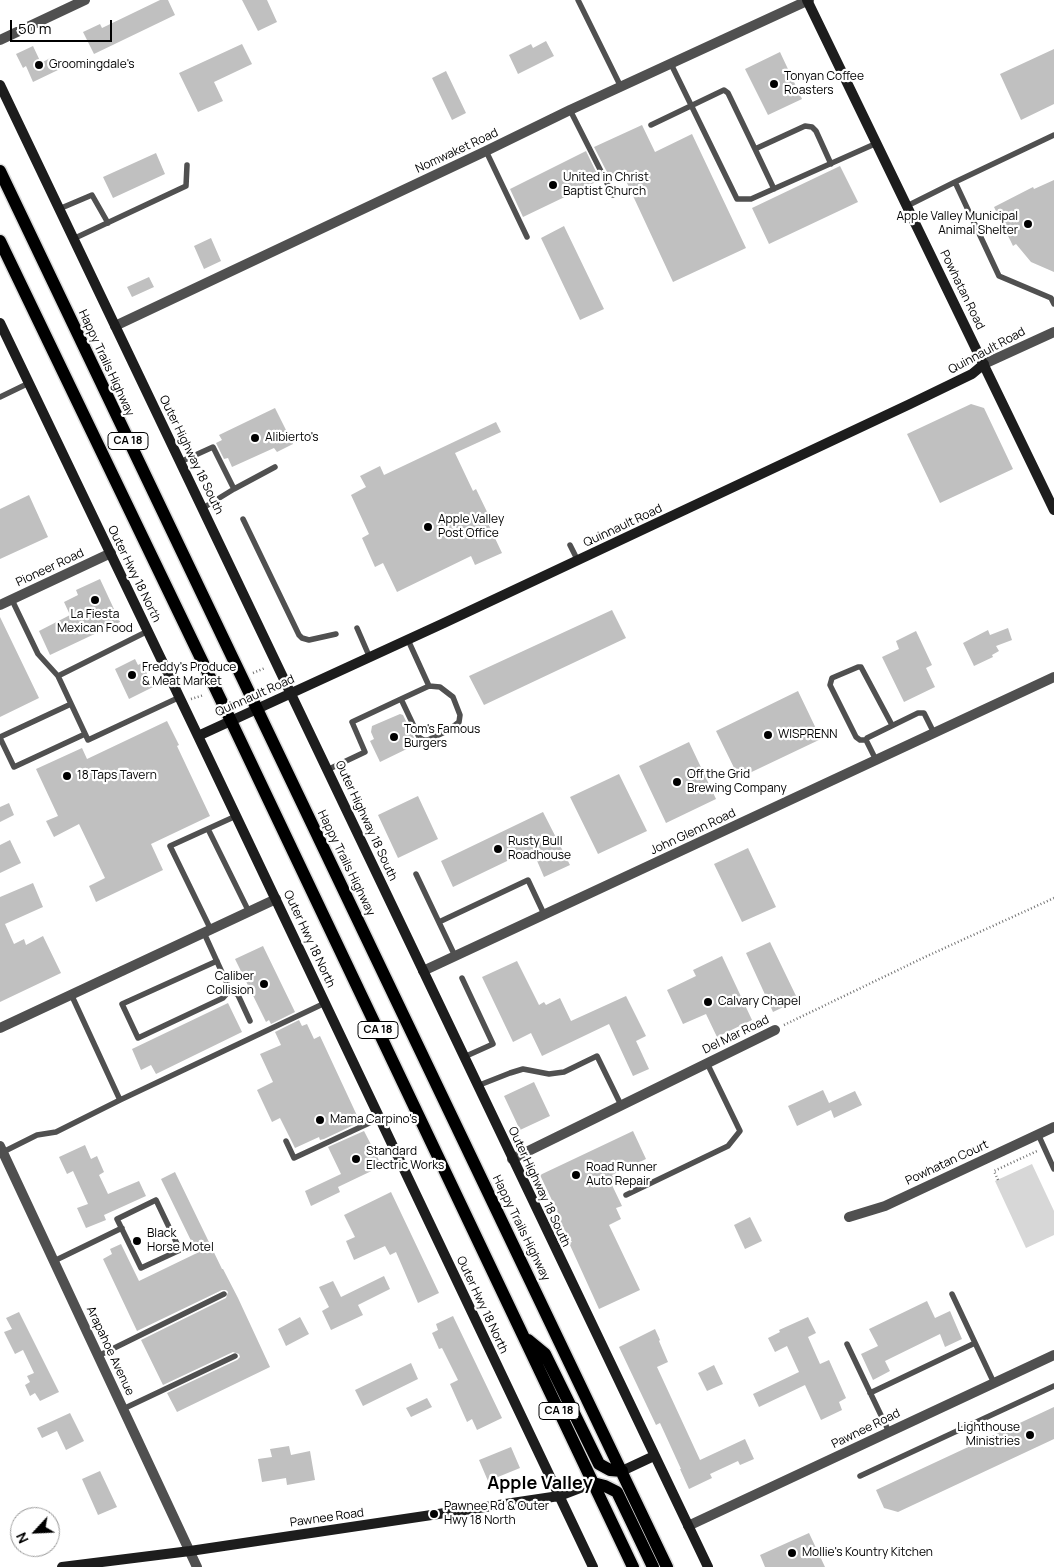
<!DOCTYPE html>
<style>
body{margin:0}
#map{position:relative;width:1054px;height:1567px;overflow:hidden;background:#fff;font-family:Manrope,sans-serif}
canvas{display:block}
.north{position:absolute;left:10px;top:1507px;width:50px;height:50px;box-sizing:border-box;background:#fff;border:1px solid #999;border-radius:50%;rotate:245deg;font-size:14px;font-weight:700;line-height:20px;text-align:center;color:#000}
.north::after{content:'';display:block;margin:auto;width:18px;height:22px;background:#000;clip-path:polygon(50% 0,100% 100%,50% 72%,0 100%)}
.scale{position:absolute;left:10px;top:20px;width:102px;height:22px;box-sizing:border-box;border:2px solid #000;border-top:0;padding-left:6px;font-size:15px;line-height:18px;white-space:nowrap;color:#000;-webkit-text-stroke:4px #fff;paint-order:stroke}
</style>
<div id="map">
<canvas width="1054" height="1567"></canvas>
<div class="north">N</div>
<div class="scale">50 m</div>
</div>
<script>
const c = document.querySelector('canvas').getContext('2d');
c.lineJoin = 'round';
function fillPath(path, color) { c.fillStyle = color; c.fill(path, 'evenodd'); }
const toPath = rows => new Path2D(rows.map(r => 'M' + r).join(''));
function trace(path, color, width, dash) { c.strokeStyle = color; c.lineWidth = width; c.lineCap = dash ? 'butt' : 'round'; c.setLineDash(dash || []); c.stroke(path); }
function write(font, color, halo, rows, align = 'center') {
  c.font = font + ' Manrope,sans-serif'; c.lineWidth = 4.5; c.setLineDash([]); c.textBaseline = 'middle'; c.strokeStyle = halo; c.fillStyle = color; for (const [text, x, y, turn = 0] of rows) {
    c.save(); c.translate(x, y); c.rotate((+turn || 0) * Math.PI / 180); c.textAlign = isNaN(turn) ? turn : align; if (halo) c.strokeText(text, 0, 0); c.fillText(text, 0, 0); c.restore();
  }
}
fillPath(toPath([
 [1032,1164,1054,1211,1054,1235,1026,1248,995,1181]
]), '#d7d7d7');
fillPath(toPath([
 [160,0,168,0,175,15,94,54,83,32,100,24,102,28],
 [242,0,267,0,277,22,258,31],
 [546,41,554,56,518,74,509,55,531,44,533,48],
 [242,44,252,64,214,82,223,101,198,112,179,73],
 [33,46,41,63,52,57,58,70,33,82,26,66,23,68,16,54],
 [1054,49,1054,104,1021,120,1000,74],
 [780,52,802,99,768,115,745,69],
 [446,71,466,113,452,120,432,78],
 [642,125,655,152,692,134,746,248,673,282,621,170,609,176,594,147],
 [586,151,600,180,523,217,510,189],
 [156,153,165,174,113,198,103,177],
 [840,166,858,202,769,244,752,208],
 [1054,180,1054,272,1031,262,1016,244,1013,246,994,207,1033,187,1034,189],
 [564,226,604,309,580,320,541,238],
 [211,238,221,261,204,269,194,246],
 [149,277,154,287,132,297,127,287],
 [971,404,984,408,1013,469,940,503,907,434],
 [275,408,293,444,277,452,274,448,232,467,228,458,224,459,216,443,222,440,219,435],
 [496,422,501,432,455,453,473,491,476,489,490,518,486,519,502,553,475,565,471,556,397,592,383,563,375,567,362,538,369,534,351,495,366,487,360,476,380,466,384,475],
 [29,495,48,537,0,559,0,509],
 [100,579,120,622,50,655,39,631,70,615,64,602,78,595,76,590],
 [612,610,626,638,484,705,469,676],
 [0,617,39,698,0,717],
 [1008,628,1012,640,996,646,999,651,992,655,993,657,974,666,963,643,988,630,990,635],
 [916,631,932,665,926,668,935,687,904,702,882,657,899,649,896,641],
 [135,659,138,665,142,663,153,687,129,699,115,669],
 [798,691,821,739,739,778,716,731],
 [400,714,403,715,417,744,380,762,370,741,374,739,371,732,372,726],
 [167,721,179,745,177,746,210,816,151,844,163,870,96,902,89,886,105,878,79,824,54,837,46,821,58,816,36,769,82,748,87,759],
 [689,742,716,799,666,823,639,766],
 [619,774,647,831,598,854,570,797],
 [418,796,438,839,398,858,378,815],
 [9,803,14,815,0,822,0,807],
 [543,812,570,865,544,877,532,849,453,887,441,861],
 [10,840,21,863,0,873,0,845],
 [748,848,776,907,742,922,714,864],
 [33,883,43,907,5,924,14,944,24,939,26,945,43,936,61,973,0,1002,0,897],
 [770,942,798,1000,773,1012,746,953],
 [263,946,295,1012,271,1024,269,1020,266,1022,235,959],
 [722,956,752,1020,717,1037,706,1014,683,1024,667,990,696,976,693,970],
 [517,961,539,1005,544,1002,546,1005,560,998,571,1021,626,996,646,1036,636,1041,649,1069,633,1076,609,1024,542,1056,531,1033,513,1042,482,977],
 [228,1003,242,1032,156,1074,151,1065,141,1070,132,1049],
 [299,1020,302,1026,307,1024,314,1039,320,1036,360,1122,324,1139,320,1140,319,1137,295,1148,280,1118,272,1122,257,1090,273,1082,260,1054,281,1045,275,1032],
 [534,1082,550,1116,520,1130,504,1096],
 [823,1090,829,1103,855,1091,862,1105,834,1118,831,1110,797,1126,788,1106],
 [364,1131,382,1166,338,1187,340,1192,311,1206,305,1191,341,1174,328,1147],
 [633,1131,646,1159,612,1175,615,1181,611,1183,622,1206,616,1208,621,1219,609,1225,640,1290,599,1309,569,1243,572,1242,560,1223,558,1213,540,1175],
 [85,1145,91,1159,97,1156,104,1172,99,1175,108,1194,139,1181,146,1196,104,1215,106,1220,86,1228,77,1208,88,1204,73,1171,67,1174,59,1157],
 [175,1172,222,1269,223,1269,238,1298,270,1367,177,1412,167,1393,237,1360,240,1357,239,1354,233,1352,163,1385,141,1340,226,1298,228,1292,226,1290,222,1290,137,1331,103,1259,112,1254,110,1249,121,1244,139,1281,197,1253,161,1179],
 [391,1192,439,1293,418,1303,396,1252,390,1255,385,1246,354,1260,346,1241,355,1237,344,1215],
 [750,1217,762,1241,745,1249,734,1225],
 [384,1276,390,1289,358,1305,363,1315,331,1330,322,1311,329,1307,319,1287,333,1281,341,1297],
 [927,1301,935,1318,950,1311,962,1339,945,1347,940,1334,885,1361,890,1371,873,1380,861,1354,878,1346,869,1329],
 [19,1312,59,1392,40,1401,35,1393,30,1396,25,1385,30,1382,27,1376,34,1373,23,1350,15,1354,4,1332,12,1329,6,1318],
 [453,1316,502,1418,477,1430,472,1419,467,1422,450,1384,458,1380,442,1348,439,1349,432,1333,438,1330,436,1324],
 [300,1317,309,1334,286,1346,278,1329],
 [808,1317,816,1333,808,1337,820,1364,829,1360,846,1398,839,1402,842,1410,821,1420,805,1385,759,1407,753,1394,799,1372,787,1346,775,1352,768,1338,780,1332,779,1330],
 [655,1329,660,1340,659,1341,668,1362,657,1367,700,1460,745,1439,754,1459,740,1465,738,1461,710,1474,712,1478,689,1489,680,1469,681,1469,660,1423,656,1425,619,1347],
 [411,1363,418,1379,363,1406,355,1390],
 [714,1365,723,1384,707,1391,698,1373],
 [427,1398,432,1407,411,1417,406,1408],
 [1054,1407,1054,1439,898,1512,884,1508,876,1490],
 [70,1413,84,1441,66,1450,57,1431,42,1438,37,1428],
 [289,1446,291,1455,310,1451,315,1480,287,1485,286,1478,262,1482,258,1459,272,1457,270,1449],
 [511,1447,520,1468,488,1481,479,1460],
 [100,1471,117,1507,98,1515,82,1479],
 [809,1533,825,1567,765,1567,760,1555]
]), '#c0c0c0');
const primary = toPath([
 [0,171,667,1567],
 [0,241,231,721,633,1567],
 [528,1340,545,1354,599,1464,610,1470,622,1471],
 [593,1483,605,1486,617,1492,653,1567]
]);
trace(primary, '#dbdbdb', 15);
trace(toPath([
 [253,673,265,668],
 [191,699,204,695],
 [784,1025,925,957,1054,898],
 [998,1180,994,1171,1037,1151]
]), '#727272', 2.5, [1, 2.5]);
trace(toPath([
 [578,0,621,87],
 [671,64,737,199,751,199,877,143],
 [570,110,613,195],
 [651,125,724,90,728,93,755,149],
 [486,151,527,237],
 [955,182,1054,135],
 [774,189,755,149,805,126,812,127,816,131,831,164],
 [907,206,955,182,999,276,1051,298,1054,304],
 [59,209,92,195,108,223],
 [73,239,186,186,187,165],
 [0,397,29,383],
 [180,462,213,447,234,489],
 [203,508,234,489,275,467],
 [243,519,299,635,302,638,309,640,336,634],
 [570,545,578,561],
 [12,600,38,654,58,676],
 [357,628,370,658],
 [148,631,58,676,88,740,180,697],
 [408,640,429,686],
 [0,737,71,704],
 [0,738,14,767,85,734],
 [866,740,860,740,856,737,830,685,832,678,858,667,861,667,892,725],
 [876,760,866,740,867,738,918,713,924,713,934,733],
 [327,770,365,752,352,722,401,699,429,686,440,687,453,697,460,715,459,722,449,730,428,740,423,740,419,737,401,699],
 [208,829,249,912],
 [416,874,455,956],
 [439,922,528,880,544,914],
 [211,930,170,846,236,816],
 [204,933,230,990,238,995,250,1021],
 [217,961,122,1004,138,1038,223,998,230,990],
 [462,978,493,1044,464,1057],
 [71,994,120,1100,325,1003],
 [477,1086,510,1073,523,1069,549,1074,564,1072,597,1056,621,1105],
 [1038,1134,1054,1169],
 [286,1141,294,1158,380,1118],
 [3,1152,37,1135,56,1132,120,1100],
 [626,1195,728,1146,740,1131,707,1063],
 [156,1200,180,1250,141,1268,117,1219,156,1200],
 [54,1261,122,1228],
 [952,1294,994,1383],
 [847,1344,889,1432],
 [98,1356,224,1294],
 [870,1393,975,1343],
 [123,1409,235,1356],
 [860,1476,1054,1386]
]), '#505050', 5.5);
trace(toPath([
 [0,40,85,0],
 [115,326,486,151,570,110,809,0],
 [984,364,1054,332],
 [0,605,111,553],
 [423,971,1054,677],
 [0,1028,276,899],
 [0,1146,197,1567],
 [512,1159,775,1030],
 [849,1217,885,1206,1054,1127],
 [688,1526,1054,1355]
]), '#505050', 10);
trace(toPath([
 [807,0,1054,510],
 [0,85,708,1567],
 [0,323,198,736,593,1567],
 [198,736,444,623,910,404,972,374,984,364],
 [622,1471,654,1456],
 [62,1567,190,1551,559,1496,593,1483]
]), '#1d1d1d', 10);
trace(primary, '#000', 12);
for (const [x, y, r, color] of [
 [39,65,5,"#000"],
 [774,84,5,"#000"],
 [553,185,5,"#000"],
 [1028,224,5,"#000"],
 [255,438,5,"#000"],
 [428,527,5,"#000"],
 [95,600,5,"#000"],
 [132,675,5,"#000"],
 [768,735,5,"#000"],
 [394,737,5,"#000"],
 [67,776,5,"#000"],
 [677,782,5,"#000"],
 [498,849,5,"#000"],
 [264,984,5,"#000"],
 [708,1002,5,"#000"],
 [320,1120,5,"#000"],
 [356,1159,5,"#000"],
 [576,1175,5,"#000"],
 [137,1241,5,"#000"],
 [1030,1435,5,"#000"],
 [434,1514,5,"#000"],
 [792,1553,5,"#000"]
]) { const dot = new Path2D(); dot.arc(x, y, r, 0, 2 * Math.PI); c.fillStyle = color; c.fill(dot); trace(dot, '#fff', 2); }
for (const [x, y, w] of [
 [128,441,40],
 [378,1030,40],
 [559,1411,40]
]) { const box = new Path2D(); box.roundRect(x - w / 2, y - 8.5, w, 17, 4); c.fillStyle = '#fff'; c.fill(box); trace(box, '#000', 1); }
write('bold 11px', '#000', null, [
 ["CA 18",128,441],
 ["CA 18",378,1030],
 ["CA 18",559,1411]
]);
write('12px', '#000', '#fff', [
 ["Groomingdale's",49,65],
 ["Tonyan Coffee",784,77],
 ["Roasters",784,91],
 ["United in Christ",563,178],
 ["Baptist Church",563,192],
 ["Apple Valley Municipal",1018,217,"right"],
 ["Animal Shelter",1018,231,"right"],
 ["Alibierto's",265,438],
 ["Apple Valley",438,520],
 ["Post Office",438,534],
 ["La Fiesta",95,615,"center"],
 ["Mexican Food",95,629,"center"],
 ["Freddy's Produce",142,668],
 ["& Meat Market",142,682],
 ["Tom's Famous",404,730],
 ["Burgers",404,744],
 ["WISPRENN",778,735],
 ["Off the Grid",687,775],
 ["Brewing Company",687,789],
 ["18 Taps Tavern",77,776],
 ["Rusty Bull",508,842],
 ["Roadhouse",508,856],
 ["Caliber",254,977,"right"],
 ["Collision",254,991,"right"],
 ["Calvary Chapel",718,1002],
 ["Mama Carpino's",330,1120],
 ["Standard",366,1152],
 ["Electric Works",366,1166],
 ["Road Runner",586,1168],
 ["Auto Repair",586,1182],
 ["Black",147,1234],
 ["Horse Motel",147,1248],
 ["Lighthouse",1020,1428,"right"],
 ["Ministries",1020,1442,"right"],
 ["Pawnee Rd & Outer",444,1507],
 ["Hwy 18 North",444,1521],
 ["Mollie's Kountry Kitchen",802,1553]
], 'left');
write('12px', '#000', '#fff', [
 ["Nomwaket Road",457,151,-25],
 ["Powhatan Road",962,290,64],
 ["Quinnault Road",987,351,-28],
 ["Happy Trails Highway",106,363,65],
 ["Outer Highway 18 South",191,455,64],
 ["Quinnault Road",623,526,-25],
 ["Pioneer Road",50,568,-25],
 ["Outer Hwy 18 North",134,574,64],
 ["Quinnault Road",255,696,-24],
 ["Outer Highway 18 South",366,821,65],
 ["John Glenn Road",693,832,-25],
 ["Happy Trails Highway",346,863,64],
 ["Outer Hwy 18 North",309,939,65],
 ["Del Mar Road",736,1035,-26],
 ["Powhatan Court",947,1163,-25],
 ["Outer Highway 18 South",539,1187,65],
 ["Happy Trails Highway",521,1228,64],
 ["Outer Hwy 18 North",482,1305,65],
 ["Arapahoe Avenue",110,1351,65],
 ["Pawnee Road",866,1429,-26],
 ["Pawnee Road",327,1518,-8]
]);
write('bold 18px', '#000', '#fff', [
 ["Apple Valley",540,1484]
]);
</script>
